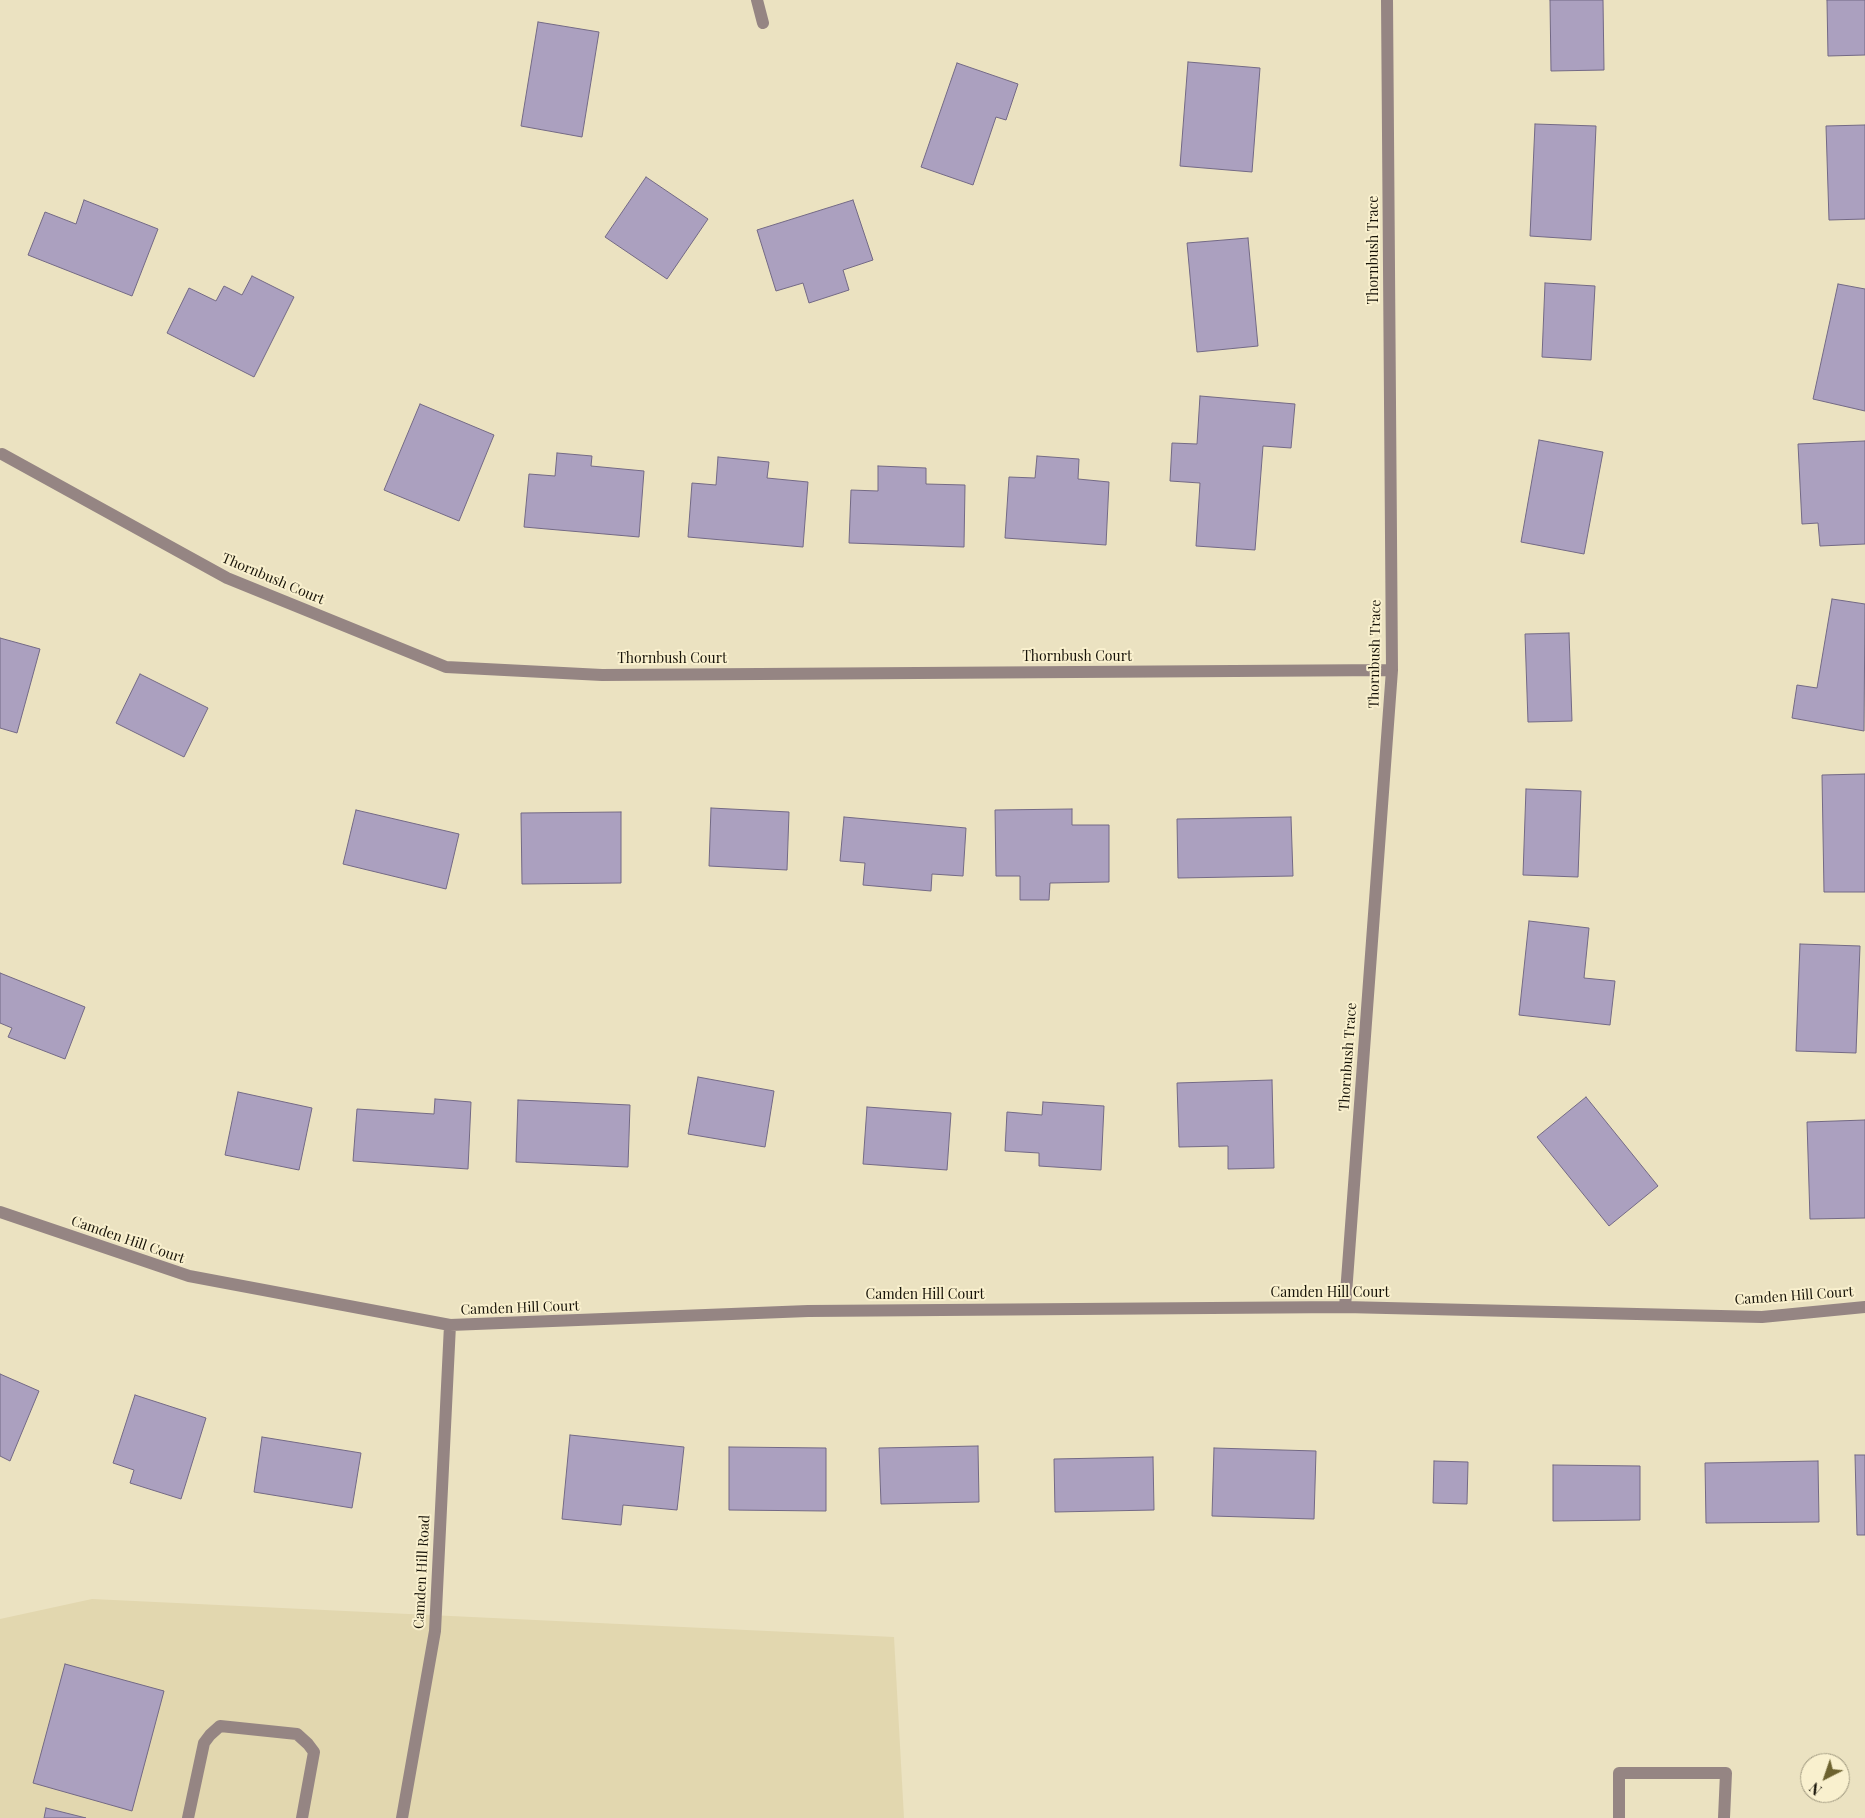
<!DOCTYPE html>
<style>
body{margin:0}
#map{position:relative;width:1865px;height:1818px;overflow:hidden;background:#ebe2c1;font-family:"Playfair Display",serif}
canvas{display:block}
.north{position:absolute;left:1800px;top:1753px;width:50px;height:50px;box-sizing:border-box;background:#f9f0ce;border:1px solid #9e977e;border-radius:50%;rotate:221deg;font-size:14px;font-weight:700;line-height:20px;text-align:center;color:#161207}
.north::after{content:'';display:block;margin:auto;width:18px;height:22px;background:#6d622f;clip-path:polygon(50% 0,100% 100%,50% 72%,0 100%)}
</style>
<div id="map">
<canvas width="1865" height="1818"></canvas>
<div class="north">N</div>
</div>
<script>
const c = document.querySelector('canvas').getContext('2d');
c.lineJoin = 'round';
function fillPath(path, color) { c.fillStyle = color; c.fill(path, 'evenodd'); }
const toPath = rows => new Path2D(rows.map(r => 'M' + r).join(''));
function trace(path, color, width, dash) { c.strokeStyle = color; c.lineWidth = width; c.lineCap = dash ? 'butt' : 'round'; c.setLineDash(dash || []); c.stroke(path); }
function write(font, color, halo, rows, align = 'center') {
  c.font = font + ' "Playfair Display",serif'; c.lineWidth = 4; c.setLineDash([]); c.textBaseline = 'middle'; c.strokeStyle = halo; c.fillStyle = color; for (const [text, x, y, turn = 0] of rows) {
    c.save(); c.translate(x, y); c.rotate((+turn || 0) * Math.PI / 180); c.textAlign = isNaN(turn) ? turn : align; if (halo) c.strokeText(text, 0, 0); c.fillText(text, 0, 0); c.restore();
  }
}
fillPath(toPath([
 [92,1599,894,1637,904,1818,0,1818,0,1619]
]), '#e2d7af');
const building = toPath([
 [1550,0,1603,0,1604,70,1551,71,1550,0],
 [1827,0,1865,0,1865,55,1828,56,1827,0],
 [538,22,599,32,582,137,521,126,538,22],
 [1188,62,1260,68,1252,172,1180,166,1188,62],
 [957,63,1018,84,1006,120,996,117,973,185,921,167,957,63],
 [1535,124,1596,126,1591,240,1530,236,1535,124],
 [1865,125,1865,219,1829,220,1826,126,1865,125],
 [646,177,708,219,667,279,605,237,646,177],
 [84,200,158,229,132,296,28,255,45,212,76,224,84,200],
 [853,200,873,260,843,270,849,290,809,303,803,283,776,291,757,230,853,200],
 [1248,238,1258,346,1197,352,1187,243,1248,238],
 [252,276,294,297,254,377,167,333,189,288,216,301,224,286,242,295,252,276],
 [1545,283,1595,286,1591,360,1542,357,1545,283],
 [1838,284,1865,289,1865,411,1813,399,1838,284],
 [1200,396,1295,404,1291,448,1263,446,1255,550,1196,546,1200,483,1170,481,1172,443,1197,444,1200,396],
 [420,404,494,435,459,521,384,490,420,404],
 [1539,440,1603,452,1584,554,1521,542,1539,440],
 [1865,441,1865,544,1820,546,1818,523,1802,524,1798,444,1865,441],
 [557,453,592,456,591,466,644,471,639,537,524,527,529,474,555,476,557,453],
 [1037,456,1079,459,1078,479,1109,482,1106,545,1005,538,1009,477,1035,478,1037,456],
 [718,457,769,462,767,478,808,482,803,547,688,537,692,483,716,485,718,457],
 [878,466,926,468,926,484,965,485,964,547,849,543,851,490,878,491,878,466],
 [1832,599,1865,604,1864,731,1792,718,1797,685,1817,688,1832,599],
 [1569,633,1572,721,1528,722,1525,634,1569,633],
 [0,638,40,649,17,733,0,728,0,638],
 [140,674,208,708,184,757,116,723,140,674],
 [1865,774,1865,892,1824,892,1822,775,1865,774],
 [1526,789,1581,791,1578,877,1523,875,1526,789],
 [711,808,789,812,787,870,709,866,711,808],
 [1072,809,1072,825,1109,825,1109,882,1050,883,1049,900,1020,900,1020,876,996,876,995,810,1072,809],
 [356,810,459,834,446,889,343,864,356,810],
 [621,812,621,883,522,884,521,813,621,812],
 [844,817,966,828,963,876,932,874,931,891,863,885,865,863,840,861,844,817],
 [1291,817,1293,876,1178,878,1177,819,1291,817],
 [1529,921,1589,928,1584,978,1615,981,1610,1025,1519,1015,1529,921],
 [1800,944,1860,946,1856,1053,1796,1051,1800,944],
 [0,973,85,1007,65,1059,8,1037,12,1028,0,1023,0,973],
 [698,1077,774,1091,765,1147,688,1134,698,1077],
 [1272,1080,1274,1168,1228,1169,1228,1146,1179,1147,1177,1083,1272,1080],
 [238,1092,312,1108,299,1170,225,1155,238,1092],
 [1586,1097,1658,1186,1609,1226,1537,1137,1586,1097],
 [435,1099,471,1102,468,1169,353,1161,357,1109,434,1114,435,1099],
 [518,1100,630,1105,628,1167,516,1162,518,1100],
 [1043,1102,1104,1106,1101,1170,1039,1166,1039,1153,1005,1151,1007,1112,1042,1115,1043,1102],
 [867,1107,951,1113,947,1170,863,1164,867,1107],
 [1865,1120,1865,1218,1810,1219,1807,1122,1865,1120],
 [0,1374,39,1391,10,1461,0,1456,0,1374],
 [135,1395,206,1418,181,1499,130,1483,134,1470,113,1463,135,1395],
 [570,1435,684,1447,677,1510,623,1505,621,1525,562,1519,570,1435],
 [262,1437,361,1453,352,1508,254,1492,262,1437],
 [978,1446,979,1502,881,1504,879,1448,978,1446],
 [729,1447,826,1448,826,1511,729,1510,729,1447],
 [1214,1448,1316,1451,1314,1519,1212,1516,1214,1448],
 [1855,1455,1865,1455,1865,1535,1857,1535,1855,1455],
 [1153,1457,1154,1510,1055,1512,1054,1459,1153,1457],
 [1434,1461,1468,1462,1467,1504,1433,1503,1434,1461],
 [1818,1461,1819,1522,1706,1523,1705,1463,1818,1461],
 [1553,1465,1640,1466,1640,1520,1553,1521,1553,1465],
 [65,1664,164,1691,132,1811,33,1783,65,1664],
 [46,1808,86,1818,44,1818,46,1808]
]);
fillPath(building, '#aba0bf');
trace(building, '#736985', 1);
trace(toPath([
 [188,1818,204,1743,210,1735,220,1726,297,1734,308,1744,314,1752,302,1818],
 [1619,1818,1619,1773,1726,1773,1724,1818]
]), '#958583', 12);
trace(toPath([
 [757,0,763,23],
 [2,454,227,578,446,667,602,675,1392,670],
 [0,1212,189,1276,450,1325,808,1311,1345,1307,1762,1317,1865,1307],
 [1345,1307,1392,670,1387,0],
 [402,1818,435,1631,450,1325]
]), '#958583', 12);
write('14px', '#161207', '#f9f0ce', [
 ["Thornbush Trace",1374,250,-90],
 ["Thornbush Court",273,579,23],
 ["Thornbush Trace",1375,654,-89],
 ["Thornbush Court",1077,657],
 ["Thornbush Court",672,659],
 ["Thornbush Trace",1348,1057,-86],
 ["Camden Hill Court",128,1240,19],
 ["Camden Hill Court",1330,1293],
 ["Camden Hill Court",925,1295],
 ["Camden Hill Court",1794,1296,-4],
 ["Camden Hill Court",520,1308,-2],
 ["Camden Hill Road",422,1572,-87]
]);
</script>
